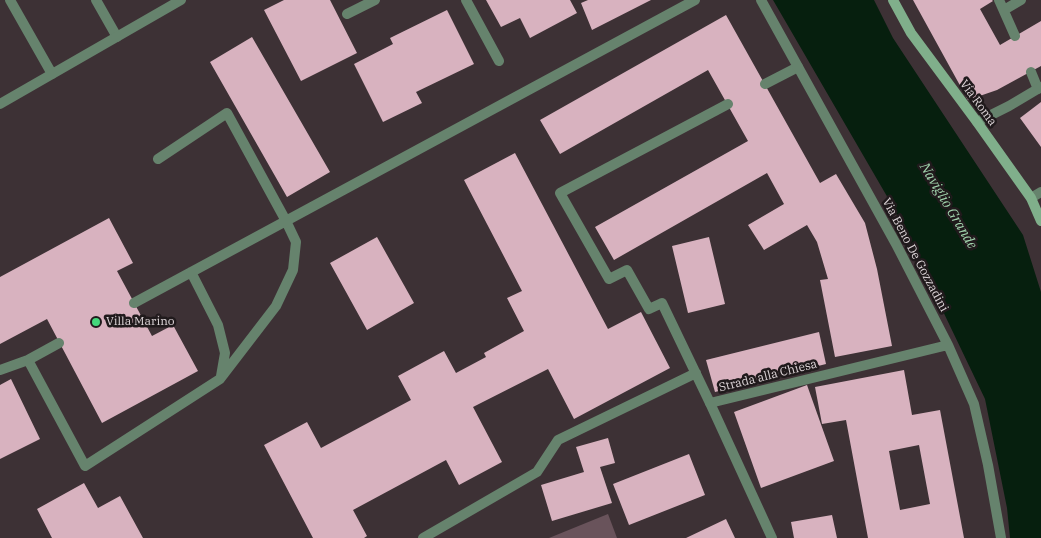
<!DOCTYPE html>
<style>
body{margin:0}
canvas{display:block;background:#3d3135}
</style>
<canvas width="1041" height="538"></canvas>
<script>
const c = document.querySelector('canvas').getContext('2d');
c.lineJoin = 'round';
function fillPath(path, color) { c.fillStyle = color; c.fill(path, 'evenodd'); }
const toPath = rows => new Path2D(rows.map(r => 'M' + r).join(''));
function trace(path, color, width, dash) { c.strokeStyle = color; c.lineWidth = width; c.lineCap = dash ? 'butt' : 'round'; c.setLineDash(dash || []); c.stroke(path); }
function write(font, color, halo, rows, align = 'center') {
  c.font = font + ' "IBM Plex Serif",serif'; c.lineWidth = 5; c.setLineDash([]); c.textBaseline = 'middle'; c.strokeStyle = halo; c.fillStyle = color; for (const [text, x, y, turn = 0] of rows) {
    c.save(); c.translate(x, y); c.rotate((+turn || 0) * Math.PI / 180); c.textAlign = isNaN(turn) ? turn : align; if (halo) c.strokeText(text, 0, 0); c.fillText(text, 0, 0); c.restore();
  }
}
fillPath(toPath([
 [608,514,617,538,549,538]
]), '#69535b');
fillPath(toPath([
 [773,0,874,0,893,38,1023,235,1041,292,1041,538,1010,538,1007,508,985,399,892,205]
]), '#061f0e');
fillPath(toPath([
 [284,0,330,0,357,53,301,81,264,10],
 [486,0,570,0,577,13,530,38,520,18,501,27],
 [588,0,651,0,592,30,581,3],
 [913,0,992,0,993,1,980,9,1000,45,1041,21,1041,66,997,90,968,100],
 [447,10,474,64,416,92,422,103,383,122,354,64,393,44,390,38],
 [726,15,820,183,836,174,865,223,877,269,892,346,835,357,820,280,828,279,817,242,807,225,764,250,748,225,784,204,767,173,614,260,595,227,748,141,708,70,560,154,540,120],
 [252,37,330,172,287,197,210,62],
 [1041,102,1041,147,1020,118],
 [515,153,608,329,641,312,670,368,574,419,548,369,473,407,502,462,459,485,446,460,353,510,367,536,364,538,313,538,264,445,307,422,321,448,411,400,398,376,444,351,456,373,486,357,484,353,524,331,507,298,522,291,464,180],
 [109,218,133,263,117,271,152,336,173,325,198,371,102,423,47,319,0,344,0,277],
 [377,237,414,303,367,330,330,263],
 [709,237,725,304,688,313,672,246],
 [819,332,826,364,715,392,706,360],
 [904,370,912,415,940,410,964,538,868,538,846,420,822,424,815,387],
 [919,445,930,504,900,510,889,451],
 [11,379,40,439,0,459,0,385],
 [807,385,834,461,761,488,734,412],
 [608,438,615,463,600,467,612,503,552,521,541,485,584,472,576,447],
 [689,454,705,495,629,525,613,484],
 [84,483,98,508,120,496,143,538,52,538,37,509],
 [832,515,837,538,794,538,791,522],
 [726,519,735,538,686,538]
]), '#d8b2bf');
trace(toPath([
 [10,0,52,74],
 [96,0,117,37],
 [466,0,499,61],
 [999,0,1015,36],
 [1004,10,1021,0],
 [347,14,375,0],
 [1031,72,1038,89],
 [765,84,798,67],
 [1031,198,1041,192],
 [191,272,218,325,225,353,221,376],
 [134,303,695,0],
 [28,360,59,343],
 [0,370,28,360,85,466,220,379,276,306,293,270,296,242,286,221,227,113,158,159],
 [710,403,662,303,649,309,627,270,609,279,560,193,728,104],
 [423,538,537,472,558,440,696,373]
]), '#66836d', 10);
trace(toPath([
 [761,0,896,244,948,345,974,404,988,465,1001,538],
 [0,104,181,0],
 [977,122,1009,106,1041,87],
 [772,538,710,403,948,345]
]), '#66836d', 10);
trace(toPath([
 [893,0,911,33,977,122,1031,198,1041,221]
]), '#80af8b', 10);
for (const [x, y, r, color] of [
 [96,322,5,"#44d77b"]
]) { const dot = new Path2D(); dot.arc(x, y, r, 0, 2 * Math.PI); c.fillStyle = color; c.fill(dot); trace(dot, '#201a1c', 2); }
write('12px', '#dcd4d7', '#201a1c', [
 ["Via Roma",978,103,54],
 ["Via Beno De Gozzadini",915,255,62],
 ["Strada alla Chiesa",768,376,-14]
]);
write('12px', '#dcd4d7', '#201a1c', [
 ["Villa Marino",106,322]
], 'left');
write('italic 14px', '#a1d4ad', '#201a1c', [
 ["Naviglio Grande",948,206,59]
]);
</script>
